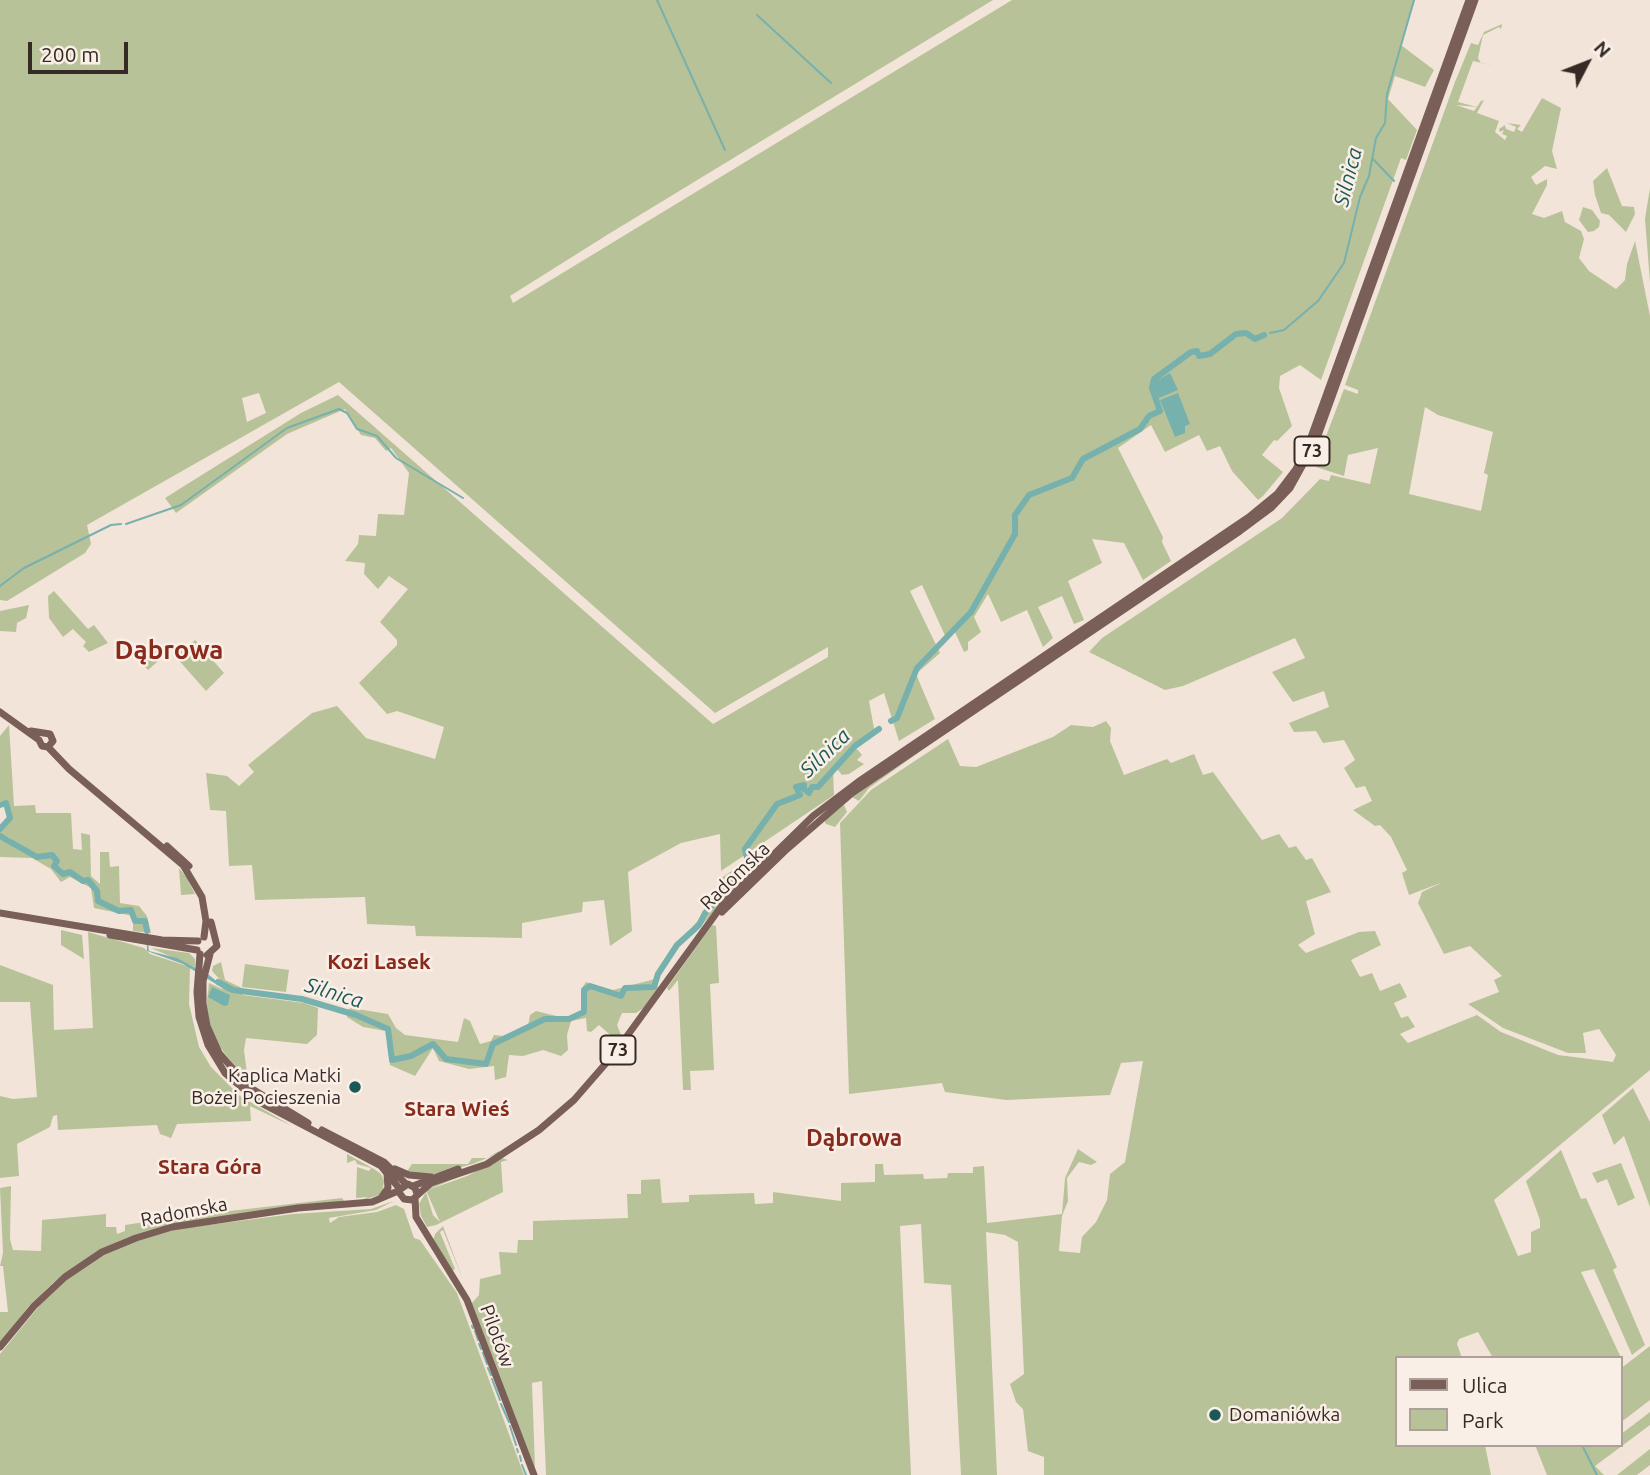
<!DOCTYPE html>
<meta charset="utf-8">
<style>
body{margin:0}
#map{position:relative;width:1650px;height:1475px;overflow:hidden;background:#f3e4d9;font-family:Ubuntu,sans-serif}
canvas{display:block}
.legend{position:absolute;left:1395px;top:1356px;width:228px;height:91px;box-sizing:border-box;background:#faefe6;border:2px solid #aca099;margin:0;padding:9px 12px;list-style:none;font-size:21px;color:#362a26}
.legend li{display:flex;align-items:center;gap:14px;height:35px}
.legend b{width:35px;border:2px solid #aca099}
.north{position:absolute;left:1552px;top:28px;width:70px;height:70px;-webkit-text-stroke:5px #faefe6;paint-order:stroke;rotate:48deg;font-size:19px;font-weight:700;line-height:28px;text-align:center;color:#362a26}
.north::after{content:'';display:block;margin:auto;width:24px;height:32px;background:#362a26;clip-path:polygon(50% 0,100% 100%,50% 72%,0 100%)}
.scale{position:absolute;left:28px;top:42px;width:100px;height:32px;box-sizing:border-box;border:4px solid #362a26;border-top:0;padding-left:9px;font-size:21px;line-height:24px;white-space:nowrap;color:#362a26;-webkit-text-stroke:5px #faefe6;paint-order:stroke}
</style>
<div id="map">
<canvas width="1650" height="1475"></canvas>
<ul class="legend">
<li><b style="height:9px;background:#795f57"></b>Ulica</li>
<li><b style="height:19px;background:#b8c298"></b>Park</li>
</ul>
<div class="north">N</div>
<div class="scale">200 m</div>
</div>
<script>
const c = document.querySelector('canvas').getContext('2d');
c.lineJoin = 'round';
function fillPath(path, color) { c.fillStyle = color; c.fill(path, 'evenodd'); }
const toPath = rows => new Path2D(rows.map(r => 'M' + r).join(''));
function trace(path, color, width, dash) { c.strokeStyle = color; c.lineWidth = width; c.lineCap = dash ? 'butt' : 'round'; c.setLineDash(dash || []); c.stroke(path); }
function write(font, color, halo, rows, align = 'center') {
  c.font = font + ' Ubuntu,sans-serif'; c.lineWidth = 5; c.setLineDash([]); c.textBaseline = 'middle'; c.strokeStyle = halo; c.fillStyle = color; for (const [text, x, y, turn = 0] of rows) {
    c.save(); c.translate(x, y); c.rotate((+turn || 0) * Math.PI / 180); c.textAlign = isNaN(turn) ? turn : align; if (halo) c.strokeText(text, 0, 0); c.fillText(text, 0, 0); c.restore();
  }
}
fillPath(toPath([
 [0,0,993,0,607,235,510,296,513,303,1012,0,1415,0,1401,45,1434,70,1425,87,1395,76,1388,99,1417,130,1406,160,1401,158,1321,380,1300,365,1280,376,1279,388,1292,426,1277,441,1274,440,1262,455,1283,472,1263,496,1258,500,1232,471,1220,446,1207,451,1199,435,1165,452,1151,425,1118,448,1163,537,1162,542,1171,561,1143,580,1124,543,1092,539,1102,563,1068,581,1084,620,1074,624,1062,596,1038,607,1053,638,1043,647,1027,610,1001,622,988,594,974,617,981,632,968,642,968,650,964,652,955,632,947,640,922,585,910,591,940,653,916,674,935,719,899,741,884,693,869,701,875,734,851,753,857,749,862,755,857,760,864,764,849,774,842,775,837,769,833,771,834,795,721,871,720,834,681,843,628,872,632,931,610,946,604,900,583,902,582,912,522,923,522,938,416,936,415,926,367,924,365,897,255,900,252,865,229,866,226,811,210,810,206,773,227,776,239,786,254,772,248,765,312,713,337,706,366,738,435,759,444,727,397,711,387,714,359,683,397,645,397,640,380,622,408,589,389,576,378,589,364,574,365,563,345,561,358,544,359,535,376,536,378,514,404,515,409,473,391,448,386,451,375,438,361,435,345,409,287,434,176,513,165,498,301,413,338,395,713,724,828,657,828,647,715,713,339,382,87,525,91,544,85,553,7,601,0,600],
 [259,393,266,413,247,422,242,398],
 [1502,24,1501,29,1499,27,1483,35,1478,58,1481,63,1496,66,1473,61,1458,102,1477,107,1456,105,1474,111,1481,101,1484,100,1477,113,1499,121,1495,132,1505,140,1507,136,1502,134,1504,130,1500,132,1499,129,1505,125,1506,129,1514,132,1516,127,1507,123,1521,125,1517,129,1522,132,1542,98,1561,108,1552,151,1557,169,1545,166,1531,177,1536,185,1547,179,1547,185,1532,214,1544,218,1562,211,1565,222,1581,231,1584,239,1579,258,1589,271,1616,289,1625,280,1627,264,1635,241,1650,316,1650,1070,1494,1200,1518,1256,1531,1252,1531,1232,1540,1228,1540,1220,1526,1181,1561,1150,1581,1199,1586,1198,1617,1267,1613,1270,1645,1345,1632,1355,1594,1269,1581,1272,1623,1362,1620,1364,1620,1358,1493,1358,1478,1332,1459,1339,1457,1344,1462,1358,1396,1358,1396,1445,1485,1445,1491,1475,1044,1475,1044,1457,1028,1451,1023,1409,1016,1402,1010,1384,1024,1374,1018,1242,1005,1235,986,1232,997,1475,961,1475,951,1285,924,1283,921,1224,900,1226,911,1475,546,1475,542,1381,532,1383,535,1468,471,1304,479,1295,480,1279,501,1274,499,1252,517,1253,518,1240,533,1240,533,1221,628,1218,627,1194,641,1194,641,1180,660,1179,662,1203,689,1202,689,1195,754,1193,755,1204,773,1203,773,1192,841,1201,841,1183,875,1182,875,1164,883,1164,884,1175,923,1174,924,1179,947,1178,948,1173,973,1173,973,1167,984,1166,987,1223,1062,1214,1065,1178,1078,1149,1097,1162,1091,1165,1079,1162,1067,1178,1068,1201,1062,1216,1059,1251,1080,1253,1082,1237,1096,1222,1107,1200,1110,1174,1125,1162,1143,1061,1121,1063,1110,1095,1006,1100,945,1092,942,1083,849,1094,840,823,871,790,948,739,960,766,976,767,1053,737,1071,725,1093,727,1106,721,1111,728,1110,741,1124,775,1167,759,1171,763,1194,754,1203,775,1213,772,1262,840,1279,834,1289,848,1296,846,1306,860,1312,858,1331,892,1306,901,1315,934,1298,945,1306,953,1359,932,1375,931,1381,945,1351,960,1360,977,1372,973,1380,991,1400,983,1407,997,1394,1003,1401,1018,1408,1016,1415,1027,1400,1034,1408,1043,1477,1015,1501,1032,1558,1055,1613,1062,1616,1055,1599,1029,1583,1033,1586,1053,1568,1053,1503,1028,1468,1004,1499,992,1494,980,1502,976,1470,946,1444,954,1418,903,1422,892,1443,882,1409,895,1402,873,1407,870,1391,837,1380,825,1375,826,1353,810,1372,801,1365,786,1356,788,1344,768,1355,760,1344,740,1323,743,1316,731,1294,732,1289,723,1329,707,1324,691,1293,702,1272,672,1305,658,1295,638,1183,686,1165,690,1089,652,1102,638,1282,518,1320,479,1329,481,1331,475,1370,484,1378,448,1348,455,1344,476,1316,467,1320,452,1344,389,1358,394,1358,390,1345,385,1455,82,1471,43,1478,45,1484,32],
 [1425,407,1438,415,1493,432,1484,473,1488,475,1481,511,1409,494],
 [1607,168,1622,206,1634,207,1635,214,1626,232,1609,215,1601,213,1595,195,1593,181],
 [1650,188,1650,282,1645,219],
 [1583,207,1592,210,1600,221,1599,227,1594,231,1588,232,1579,220],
 [54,591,88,629,94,625,108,643,89,652,83,646,86,642,73,629,63,637,49,618,48,596],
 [29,605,26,618,17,623,16,632,0,631,0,611],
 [195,640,224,673,206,691,175,656],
 [149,645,159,645,164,656,148,670,135,656],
 [9,725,14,806,35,805,36,813,71,813,73,849,82,850,81,833,90,835,91,876,100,884,100,852,109,852,110,867,119,866,120,903,139,906,147,916,151,933,133,931,133,916,94,908,91,888,70,877,61,882,51,869,32,858,0,857,0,839,16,848,10,838,0,834,0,829,10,819,6,802,0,801,0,736],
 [932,743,869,788,859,801,852,797],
 [844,805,847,812,835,827,826,824,824,820],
 [750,858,756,861,755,865,696,932,678,944,722,892,720,879],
 [179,868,187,878,195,894,181,895],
 [712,925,716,926,719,983,710,984,714,1070,690,1071,691,1090,683,1090,678,980,669,991,667,988],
 [61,930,82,935,84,959,61,945],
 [88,932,144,948,150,954,190,967,189,1004,199,1047,211,1067,240,1096,292,1126,250,1106,251,1121,177,1124,171,1138,160,1134,157,1125,58,1130,57,1115,53,1116,50,1127,17,1144,19,1176,0,1178,0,1096,13,1099,37,1097,30,1002,0,1002,0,965,53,985,54,1030,93,1028],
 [151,948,189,953,195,959,195,967],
 [221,962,225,980,244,989,243,995,304,1003,318,1008,317,1035,307,1044,246,1038,244,1050,248,1082,214,1040,206,1009,209,983,222,989,225,985,212,971,213,966],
 [245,964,289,970,286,992,242,987],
 [655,979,658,988,645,1007,636,1013,622,1013,617,1025,621,1035,618,1042,599,1025,591,1032,587,1031,586,1018,571,1021,567,1035,568,1050,561,1056,543,1050,523,1056,509,1055,506,1077,495,1080,494,1066,469,1069,439,1061,433,1048,415,1076,390,1065,386,1031,363,1027,347,1017,347,1010,351,1008,388,1014,396,1028,405,1035,458,1042,464,1018,470,1021,480,1044,491,1041,494,1035,504,1036,528,1026,530,1015,536,1011,569,1019,584,1009,582,988,586,982,613,990],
 [1633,1088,1650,1122,1650,1207,1624,1136,1614,1145,1602,1115],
 [499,1151,499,1153,473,1164,427,1176,406,1173,412,1164,468,1164,472,1158,487,1158],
 [347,1154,374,1169,381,1174,384,1181,382,1194,360,1201,368,1197,356,1198,357,1167,369,1171,371,1168,357,1164,355,1160,347,1163],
 [502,1158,508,1160,501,1162,503,1192,436,1225,427,1227,421,1216,419,1204,426,1192,433,1215,440,1222,425,1188,472,1171,428,1190,467,1176],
 [1621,1163,1635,1198,1618,1206,1607,1179,1597,1183,1592,1173],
 [11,1186,10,1239,13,1250,41,1251,42,1220,106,1214,106,1227,116,1227,117,1234,125,1231,125,1225,178,1217,342,1198,344,1201,151,1230,127,1238,104,1248,54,1282,28,1307,0,1344,0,1312,8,1312,3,1266,0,1266,3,1253,0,1188],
 [394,1201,376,1210,317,1220,329,1218,330,1223,339,1217,377,1212,396,1205,404,1209,414,1238,420,1240,457,1293,524,1475,0,1475,0,1354,40,1305,73,1274,106,1253,138,1239,176,1229,293,1214,371,1209],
 [443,1226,463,1280,443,1230,440,1232,455,1269,452,1271,433,1241,435,1234],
 [1650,1346,1650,1400,1620,1423,1620,1369],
 [1650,1412,1650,1425,1595,1466,1604,1475,1547,1475,1535,1445,1620,1445,1620,1435],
 [1650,1449,1650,1465,1637,1475,1617,1475]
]), '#b8c298');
fillPath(toPath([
 [1170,373,1178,390,1159,398,1154,386,1156,381],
 [1178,393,1190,424,1185,426,1185,433,1175,437,1160,400],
 [146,924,149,951,177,958,209,975,231,993,183,964,147,951],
 [212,987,230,995,228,1005,224,1006,208,997]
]), '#77b1ad');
trace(toPath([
 [657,0,725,150],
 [757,15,831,83],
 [1373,159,1394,181],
 [1270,333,1284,330,1318,301,1344,263,1360,197,1369,176,1376,138,1385,123,1387,94,1414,0],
 [126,524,181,505,287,428,339,409,347,413,357,429,377,436,396,458,463,498],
 [0,586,24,568,111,525,121,524],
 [472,1326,473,1328],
 [475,1331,478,1340],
 [479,1344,481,1349],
 [483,1353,487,1364],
 [488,1368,491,1375],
 [492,1379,500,1400],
 [501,1404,509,1422],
 [510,1426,516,1445],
 [1582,1445,1597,1475],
 [517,1449,518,1452],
 [520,1456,521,1461],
 [522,1465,526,1475]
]), '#77b1ad', 2);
trace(toPath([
 [891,721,897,718,917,668,971,612,1015,534,1015,515,1029,495,1072,478,1083,459,1140,429,1149,416,1160,411,1152,388,1154,379,1191,352,1197,351,1199,356,1210,354,1236,334,1246,333,1255,339,1264,335],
 [0,805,6,803,10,818,0,829],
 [0,836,37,857,52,855,57,861,54,866,63,874,70,872,83,881,88,880,97,891,98,901,119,911,131,910,135,921,145,921,147,931],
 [218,982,233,990,302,999,356,1015,388,1029,392,1060,411,1056,433,1044,446,1059,486,1064,493,1044,545,1019,569,1019,584,1012,584,990,590,986,621,996,625,988,654,987,658,974,677,945,699,925,705,913,749,866,745,849,777,804,800,795,796,787,804,785,803,788,809,793,812,787,818,787,855,746,879,729]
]), '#77b1ad', 6);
trace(toPath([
 [0,712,39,740,42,746,48,747,69,769,183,865,202,897,206,921,204,937],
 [31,731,50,734,53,741,48,747],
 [167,846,189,866],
 [722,912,787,849,852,793,1240,531,1271,508,1290,488,1316,441,1475,0],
 [0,913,162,940,198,941],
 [110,935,197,950],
 [200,954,197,992,199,1017,208,1045,225,1073,259,1102,381,1166,399,1188],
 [210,954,203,981,203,1004,207,1026,219,1053,249,1087,308,1123],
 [207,955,217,946,211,922],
 [322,1130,384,1162,406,1184],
 [395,1169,409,1175,431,1177],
 [413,1186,458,1169],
 [417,1194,415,1188,408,1184,398,1191,404,1199,412,1200,431,1183,487,1164,539,1130,574,1100,614,1054,723,904,813,816,858,782,1249,517,1277,494,1296,469,1310,440,1469,0],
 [381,1198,388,1188,387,1174],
 [415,1198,416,1217,467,1300,534,1475],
 [0,1347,34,1306,65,1277,102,1252,136,1238,172,1227,298,1208,372,1202,398,1191]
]), '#795f57', 7);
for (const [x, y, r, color] of [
 [355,1087,7,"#1a5957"],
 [1215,1415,7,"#1a5957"]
]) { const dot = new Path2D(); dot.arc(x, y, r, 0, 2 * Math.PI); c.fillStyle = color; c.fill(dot); trace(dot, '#faefe6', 2.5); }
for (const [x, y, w] of [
 [1312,451,35],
 [618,1050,35]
]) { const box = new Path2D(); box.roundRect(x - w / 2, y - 14.5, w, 29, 5); c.fillStyle = '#faefe6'; c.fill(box); trace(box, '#362a26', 2); }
write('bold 18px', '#362a26', null, [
 ["73",1312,451],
 ["73",618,1050]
]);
write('19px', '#362a26', '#faefe6', [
 ["Radomska",735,876,-44],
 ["Radomska",184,1212,-11],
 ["Pilotów",497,1336,70]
]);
write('19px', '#362a26', '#faefe6', [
 ["Kaplica Matki",341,1076],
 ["Bożej Pocieszenia",341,1098],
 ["Domaniówka",1229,1415,"left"]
], 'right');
write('italic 21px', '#1a5957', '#faefe6', [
 ["Silnica",1348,177,-76],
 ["Silnica",825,753,-44],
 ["Silnica",334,993,17]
]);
write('bold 21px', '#892b1c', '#faefe6', [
 ["Kozi Lasek",379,962],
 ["Stara Wieś",457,1109],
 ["Stara Góra",210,1167]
]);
write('bold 23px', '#892b1c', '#faefe6', [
 ["Dąbrowa",854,1138]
]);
write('bold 26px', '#892b1c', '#faefe6', [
 ["Dąbrowa",169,650]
]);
</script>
